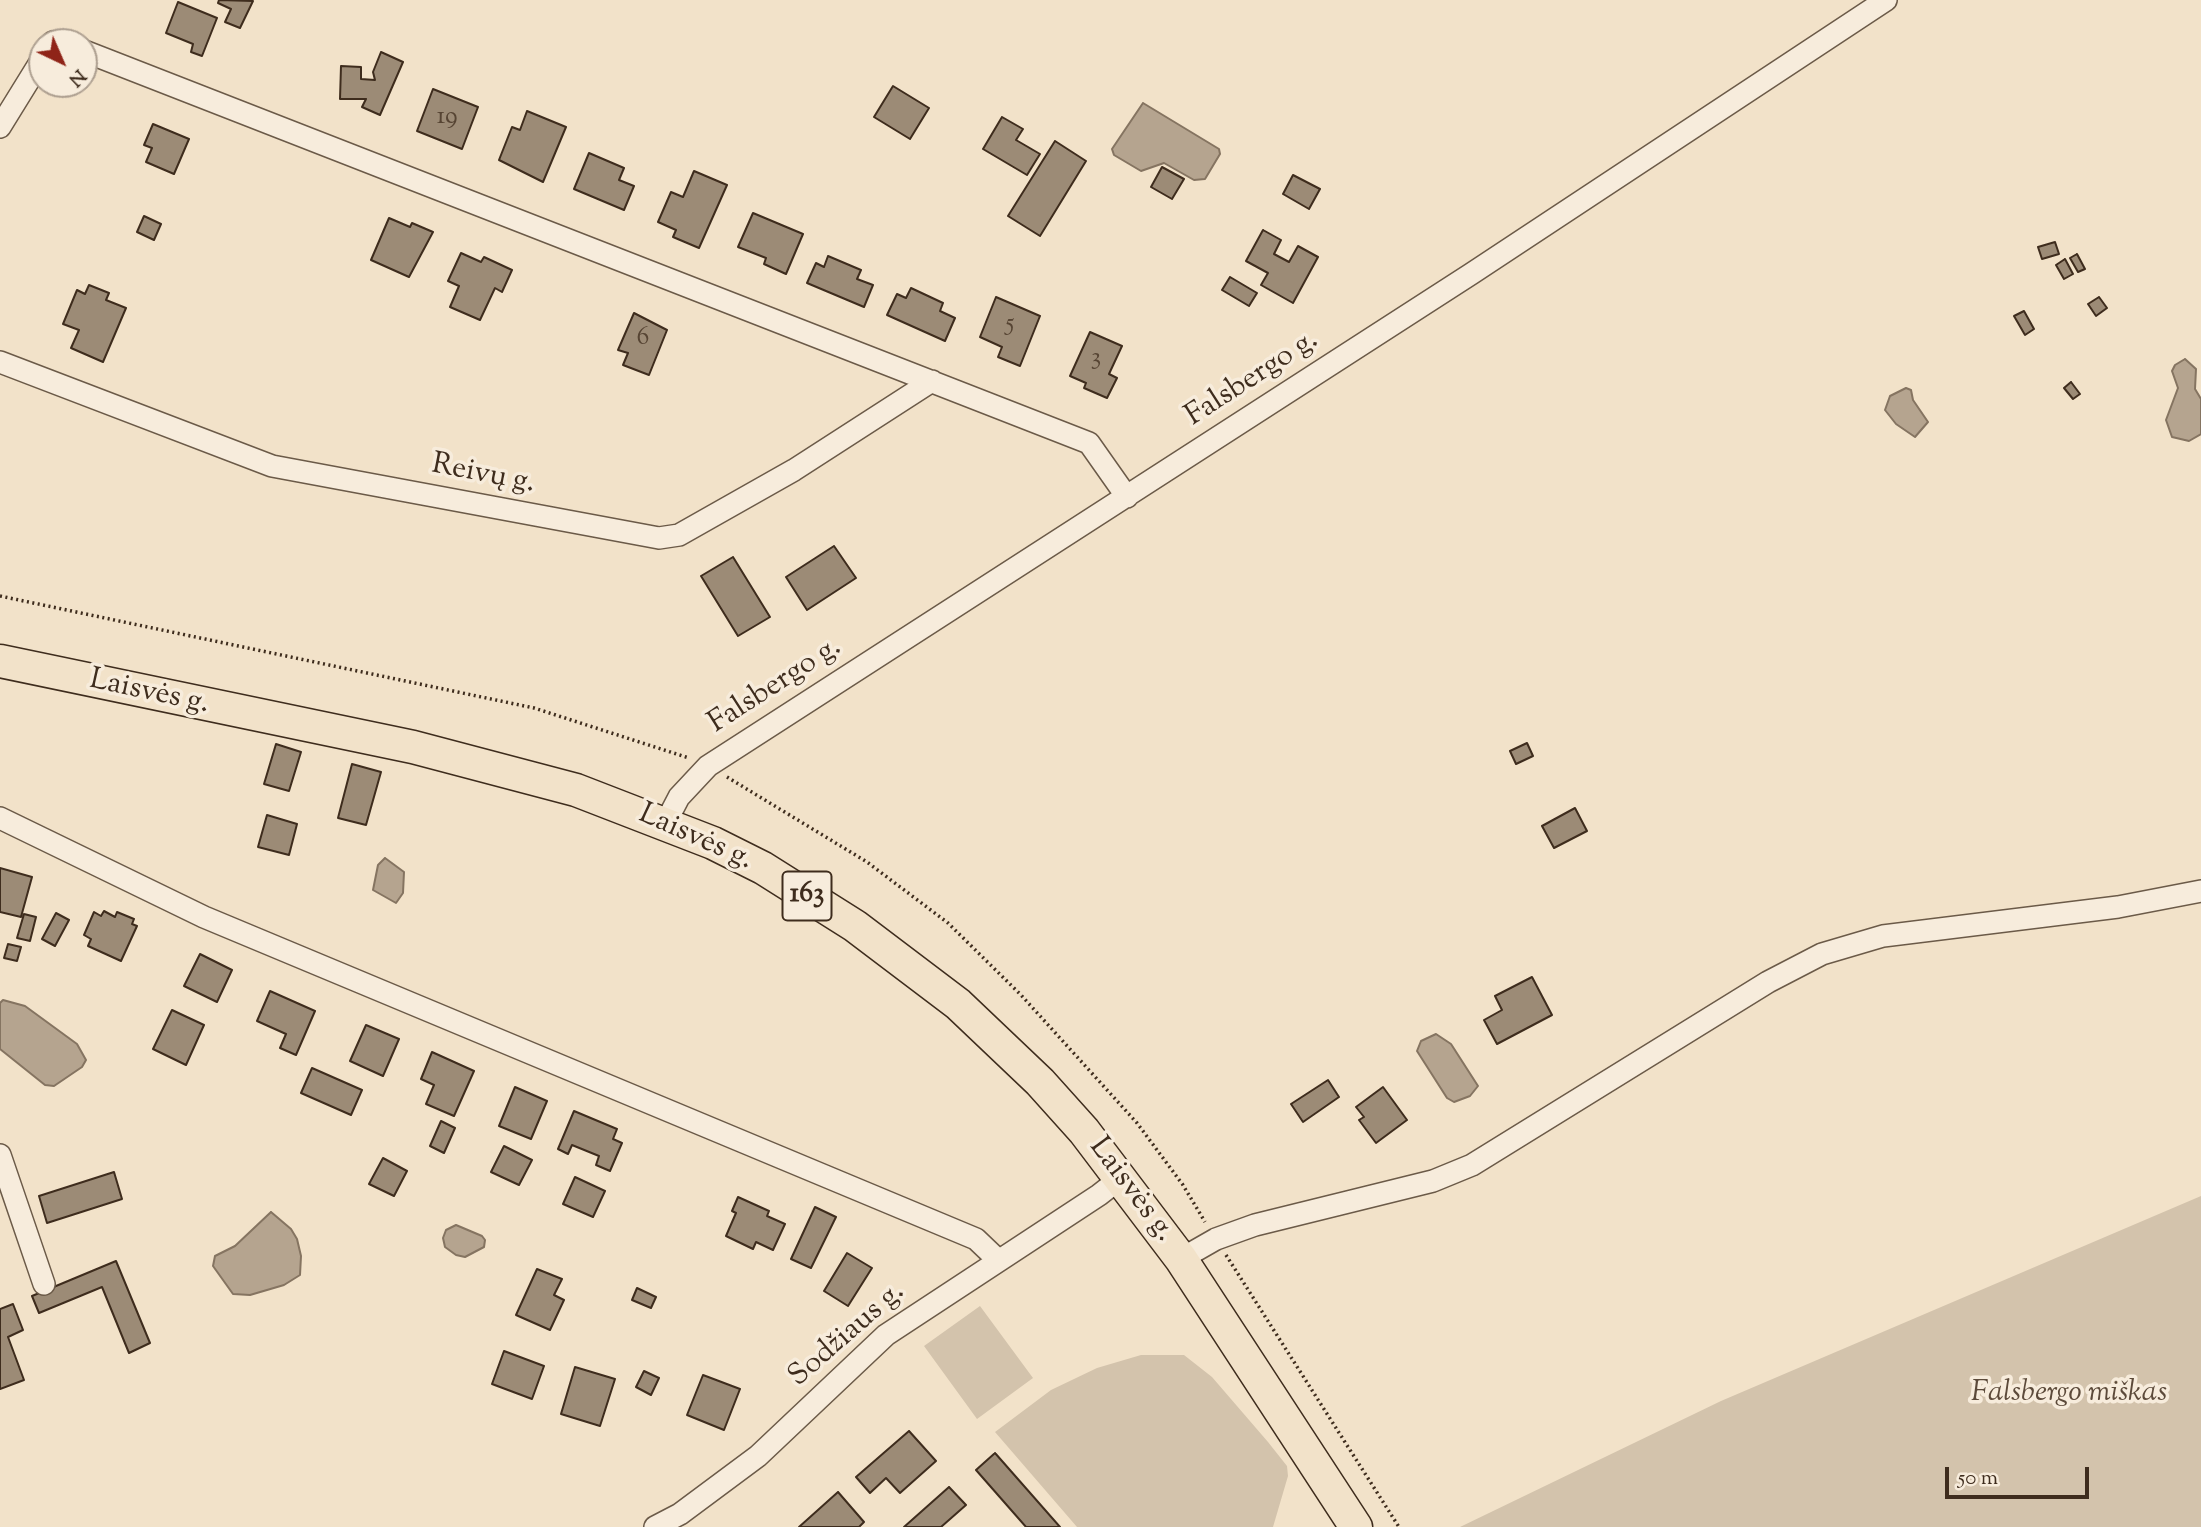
<!DOCTYPE html>
<meta charset="utf-8">
<style>
body{margin:0}
#map{position:relative;width:2201px;height:1527px;overflow:hidden;background:#f2e2c9;font-family:"Sorts Mill Goudy",serif}
canvas{display:block}
.north{position:absolute;left:28px;top:28px;width:70px;height:70px;box-sizing:border-box;background:#f7ecdc;border:2px solid #ad9f90;border-radius:50%;rotate:136deg;font-size:19px;font-weight:700;line-height:28px;text-align:center;color:#3e2c1d}
.north::after{content:'';display:block;margin:auto;width:24px;height:32px;background:#8f2418;clip-path:polygon(50% 0,100% 100%,50% 72%,0 100%)}
.scale{position:absolute;left:1945px;top:1467px;width:144px;height:32px;box-sizing:border-box;border:4px solid #3e2c1d;border-top:0;padding-left:9px;font-size:21px;line-height:24px;white-space:nowrap;color:#3e2c1d;-webkit-text-stroke:5px #f7ecdc;paint-order:stroke}
</style>
<div id="map">
<canvas width="2201" height="1527"></canvas>
<div class="north">N</div>
<div class="scale">50 m</div>
</div>
<script>
const c = document.querySelector('canvas').getContext('2d');
c.lineJoin = 'round';
function fillPath(path, color) { c.fillStyle = color; c.fill(path, 'evenodd'); }
const toPath = rows => new Path2D(rows.map(r => 'M' + r).join(''));
function trace(path, color, width, dash) { c.strokeStyle = color; c.lineWidth = width; c.lineCap = dash ? 'butt' : 'round'; c.setLineDash(dash || []); c.stroke(path); }
function write(font, color, halo, rows, align = 'center') {
  c.font = font + ' "Sorts Mill Goudy",serif'; c.lineWidth = 7; c.setLineDash([]); c.textBaseline = 'middle'; c.strokeStyle = halo; c.fillStyle = color; for (const [text, x, y, turn = 0] of rows) {
    c.save(); c.translate(x, y); c.rotate((+turn || 0) * Math.PI / 180); c.textAlign = isNaN(turn) ? turn : align; if (halo) c.strokeText(text, 0, 0); c.fillText(text, 0, 0); c.restore();
  }
}
fillPath(toPath([
 [2201,1196,2201,1527,1460,1527,1721,1401],
 [980,1306,1033,1378,977,1419,924,1346],
 [1141,1355,1184,1355,1212,1377,1268,1442,1287,1466,1288,1476,1273,1527,1077,1527,995,1432,1051,1390,1097,1368]
]), '#d3c3ac');
const water = toPath([
 [1143,103,1219,149,1220,154,1205,179,1194,180,1164,163,1141,171,1114,155,1112,149,1143,103],
 [2185,359,2196,369,2195,389,2201,399,2201,434,2189,441,2172,437,2166,420,2178,388,2172,371,2175,365,2185,359],
 [1906,388,1911,390,1913,400,1928,422,1915,437,1896,424,1885,410,1890,396,1906,388],
 [385,858,404,872,403,893,396,903,373,890,378,865,385,858],
 [3,1000,25,1006,77,1044,86,1060,82,1067,54,1086,45,1085,0,1049,0,1003,3,1000],
 [1436,1034,1451,1044,1478,1086,1470,1096,1454,1102,1447,1098,1417,1051,1421,1041,1436,1034],
 [271,1212,291,1229,297,1239,301,1256,300,1275,284,1285,250,1295,233,1294,213,1266,215,1256,235,1246,271,1212],
 [456,1225,482,1236,485,1240,484,1247,465,1257,456,1255,445,1247,443,1238,446,1230,456,1225]
]);
fillPath(water, '#b5a48f');
trace(water, '#857461', 2);
const building = toPath([
 [219,0,253,1,240,28,225,22,231,9,218,3,219,0],
 [178,2,217,18,202,56,191,52,193,44,166,33,178,2],
 [381,52,403,62,380,115,362,107,366,99,340,99,341,66,361,67,361,79,375,80,373,72,381,52],
 [893,86,929,108,910,139,874,117,893,86],
 [433,89,478,107,462,149,417,131,433,89],
 [527,111,566,127,543,182,499,160,512,127,520,130,527,111],
 [1002,117,1023,129,1016,140,1040,154,1027,175,983,149,1002,117],
 [153,124,189,139,174,174,146,162,152,148,144,145,153,124],
 [1055,141,1086,161,1040,236,1008,216,1055,141],
 [589,153,624,168,619,180,634,186,624,210,574,189,589,153],
 [1162,167,1184,179,1172,199,1151,187,1162,167],
 [694,171,727,185,699,248,673,237,676,230,658,222,671,192,683,197,694,171],
 [1293,175,1320,189,1309,209,1283,194,1293,175],
 [753,213,803,234,786,274,764,264,766,258,738,247,753,213],
 [144,216,161,224,154,240,137,232,144,216],
 [389,218,410,227,412,223,433,232,409,277,371,260,389,218],
 [1263,230,1281,240,1274,254,1289,262,1298,246,1318,257,1293,303,1261,285,1268,273,1246,261,1263,230],
 [2055,242,2059,254,2042,259,2038,247,2055,242],
 [461,253,481,262,484,257,512,270,502,292,495,288,480,320,450,307,459,286,448,281,461,253],
 [2077,254,2085,269,2078,272,2070,258,2077,254],
 [828,256,861,270,857,279,873,285,864,307,807,283,816,263,824,267,828,256],
 [2065,259,2073,274,2064,279,2056,265,2065,259],
 [1230,277,1257,293,1249,306,1222,290,1230,277],
 [89,285,109,293,106,300,126,308,103,362,71,348,79,330,63,324,77,290,85,294,89,285],
 [911,288,943,303,940,311,955,318,945,341,887,315,897,294,906,298,911,288],
 [996,297,1040,316,1020,366,998,357,1002,347,980,337,996,297],
 [2099,297,2107,308,2096,316,2088,304,2099,297],
 [2024,311,2034,329,2025,335,2014,316,2024,311],
 [634,313,667,330,649,375,623,365,628,353,618,350,634,313],
 [1090,332,1122,346,1109,374,1117,378,1107,398,1084,388,1086,383,1070,376,1090,332],
 [2071,382,2080,394,2073,399,2064,388,2071,382],
 [834,546,856,578,807,610,786,577,834,546],
 [733,557,770,617,738,636,701,576,733,557],
 [1527,743,1533,756,1516,764,1510,751,1527,743],
 [276,744,301,752,289,791,264,784,276,744],
 [352,764,381,772,366,825,338,818,352,764],
 [1575,808,1587,831,1554,848,1542,826,1575,808],
 [267,815,297,824,289,855,258,847,267,815],
 [0,868,32,877,21,917,0,912,0,868],
 [104,911,115,917,117,912,134,919,132,924,137,926,121,961,88,946,91,939,84,935,94,912,101,916,104,911],
 [56,913,69,920,55,946,42,939,56,913],
 [24,914,36,917,30,941,17,938,24,914],
 [8,944,21,947,17,961,4,958,8,944],
 [200,954,232,970,217,1002,184,986,200,954],
 [1532,977,1552,1015,1497,1044,1484,1020,1502,1010,1495,996,1532,977],
 [270,991,315,1011,296,1055,280,1048,286,1034,257,1021,270,991],
 [172,1010,204,1025,186,1065,153,1049,172,1010],
 [366,1025,399,1039,383,1076,350,1061,366,1025],
 [432,1052,474,1071,454,1116,426,1104,434,1085,421,1079,432,1052],
 [312,1068,362,1090,351,1115,301,1093,312,1068],
 [1328,1080,1339,1097,1303,1122,1291,1104,1328,1080],
 [515,1087,547,1101,531,1139,499,1126,515,1087],
 [1383,1087,1407,1120,1376,1143,1359,1120,1364,1117,1356,1107,1383,1087],
 [574,1111,617,1129,613,1139,622,1143,610,1171,596,1165,599,1156,572,1145,568,1154,558,1149,574,1111],
 [441,1121,455,1128,444,1153,430,1146,441,1121],
 [504,1146,532,1160,519,1185,491,1172,504,1146],
 [383,1158,407,1171,394,1196,369,1184,383,1158],
 [114,1172,122,1199,47,1223,39,1196,114,1172],
 [575,1177,605,1191,593,1217,563,1204,575,1177],
 [738,1197,769,1211,767,1216,785,1224,773,1250,756,1242,753,1249,726,1236,736,1213,732,1211,738,1197],
 [815,1207,836,1217,811,1268,791,1259,815,1207],
 [847,1253,872,1268,848,1306,824,1291,847,1253],
 [116,1261,150,1343,129,1353,102,1287,39,1313,32,1296,116,1261],
 [537,1269,562,1279,554,1295,564,1300,550,1330,516,1315,537,1269],
 [637,1288,656,1297,651,1308,632,1300,637,1288],
 [13,1304,23,1330,8,1337,24,1380,0,1389,0,1309,13,1304],
 [504,1351,544,1366,532,1399,492,1384,504,1351],
 [575,1367,615,1379,600,1426,561,1414,575,1367],
 [644,1371,659,1378,651,1395,636,1387,644,1371],
 [703,1375,740,1389,724,1430,687,1415,703,1375],
 [909,1431,936,1461,900,1493,886,1478,870,1493,856,1477,909,1431],
 [995,1453,1060,1527,1026,1527,976,1470,995,1453],
 [949,1487,966,1505,941,1527,904,1527,949,1487],
 [838,1492,864,1522,859,1527,799,1527,838,1492]
]);
fillPath(building, '#9c8b76');
trace(building, '#3e2c1d', 2);
const street = toPath([
 [53,42,59,42],
 [84,51,1089,443,1127,497],
 [0,127,42,59],
 [0,362,272,466,659,538,679,535,794,470,932,381],
 [0,818,204,917,976,1239,998,1260],
 [666,822,679,797,708,766,1471,274,1886,0],
 [0,1155,44,1284],
 [1181,1259,1216,1239,1255,1225,1433,1181,1472,1165,1768,982,1822,954,1883,936,2118,907,2201,891],
 [655,1527,680,1514,758,1456,886,1335,1099,1195,1122,1177]
]);
const primary = toPath([
 [0,661,413,747,576,790,713,843,763,868,855,926,958,1004,1040,1082,1084,1131,1181,1259,1356,1527]
]);
trace(street, '#6b5a48', 24);
trace(primary, '#3e2c1d', 35);
trace(toPath([
 [0,596,534,708,689,758],
 [727,777,867,862,948,923,1021,995,1137,1123,1183,1185,1205,1222],
 [1226,1255,1399,1527]
]), '#3e2c1d', 3.5, [2, 3.5]);
trace(street, '#f7ecdc', 21);
trace(primary, '#f2e2c9', 32);
write('26px', '#564433', null, [
 ["19",447,119],
 ["5",1010,326],
 ["6",643,340],
 ["3",1096,360]
]);
for (const [x, y, w] of [
 [807,896,49]
]) { const box = new Path2D(); box.roundRect(x - w / 2, y - 24.5, w, 49, 5); c.fillStyle = '#f7ecdc'; c.fill(box); trace(box, '#3e2c1d', 2); }
write('bold 28px', '#3e2c1d', null, [
 ["163",807,896]
]);
write('30px', '#3e2c1d', '#f7ecdc', [
 ["Falsbergo g.",1253,380,-33],
 ["Reivų g.",483,476,11],
 ["Falsbergo g.",776,687,-33],
 ["Laisvės g.",149,694,12],
 ["Laisvės g.",695,839,24],
 ["Laisvės g.",1130,1191,53],
 ["Sodžiaus g.",848,1336,-41]
]);
write('italic 30px', '#5c4a3a', '#f7ecdc', [
 ["Falsbergo miškas",2069,1395]
]);
</script>
